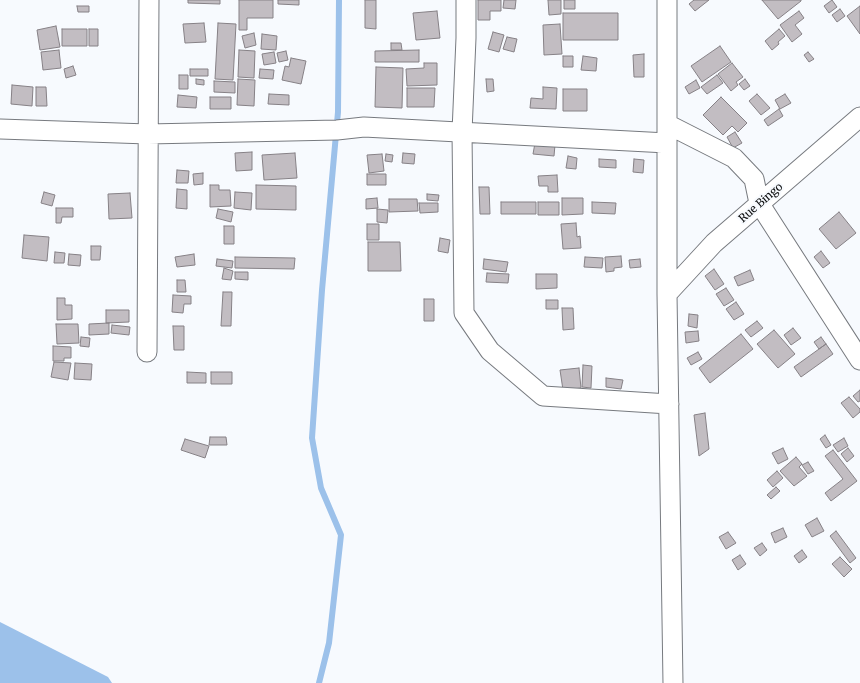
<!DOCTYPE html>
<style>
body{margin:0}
canvas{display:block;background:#f7fafe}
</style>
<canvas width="860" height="683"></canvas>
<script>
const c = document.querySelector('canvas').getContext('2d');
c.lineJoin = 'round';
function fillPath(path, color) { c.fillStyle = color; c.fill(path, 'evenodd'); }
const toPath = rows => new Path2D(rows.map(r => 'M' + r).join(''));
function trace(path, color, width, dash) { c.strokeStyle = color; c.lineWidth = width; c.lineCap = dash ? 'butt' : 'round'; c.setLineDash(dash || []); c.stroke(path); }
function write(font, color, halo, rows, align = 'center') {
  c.font = font + ' Merriweather,serif'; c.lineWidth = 4; c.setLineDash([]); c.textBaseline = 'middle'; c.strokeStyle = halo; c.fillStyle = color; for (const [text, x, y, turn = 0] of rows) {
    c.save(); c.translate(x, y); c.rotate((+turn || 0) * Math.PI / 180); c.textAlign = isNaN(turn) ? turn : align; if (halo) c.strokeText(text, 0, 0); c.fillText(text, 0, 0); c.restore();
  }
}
fillPath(toPath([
 [0,622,108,677,112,683,0,683]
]), '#9cc1ea');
trace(toPath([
 [319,683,329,643,341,535,321,488,312,438,322,290,338,112,339,0]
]), '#9cc1ea', 6);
const building = toPath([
 [188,0,220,0,220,4,188,3,188,0],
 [239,0,273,0,273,18,247,18,247,30,239,30,239,0],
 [278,0,299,0,299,5,278,4,278,0],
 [365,0,376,0,376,29,365,28,365,0],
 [478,0,501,0,501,11,490,11,490,20,478,20,478,0],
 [504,0,516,0,515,9,503,8,504,0],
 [548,0,561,0,561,14,549,15,548,0],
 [564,0,575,0,575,9,564,9,564,0],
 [694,0,709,0,695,11,689,4,694,0],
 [762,0,801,0,801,1,778,19,762,0],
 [832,0,837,7,829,13,824,6,832,0],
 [77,6,89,6,89,12,78,12,77,6],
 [860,6,860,34,847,16,860,6],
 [840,9,845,16,837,22,832,15,840,9],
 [437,11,440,38,416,40,413,13,437,11],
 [799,11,804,18,795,25,802,34,792,42,780,25,799,11],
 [563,13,618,13,618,40,563,40,563,13],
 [204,23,206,42,185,43,183,24,204,23],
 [218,23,236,24,233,80,215,79,218,23],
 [560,24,562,54,544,55,543,25,560,24],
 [56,26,60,47,40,50,37,30,56,26],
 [62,29,87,29,87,46,62,46,62,29],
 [89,29,98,29,98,46,89,46,89,29],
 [779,29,785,36,778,42,779,44,772,50,765,41,779,29],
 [493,32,504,35,499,52,488,49,493,32],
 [254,33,256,45,245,48,242,36,254,33],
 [262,34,277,36,276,50,261,49,262,34],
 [507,37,517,39,514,52,503,49,507,37],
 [391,43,401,43,402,50,391,50,391,43],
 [720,46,731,62,702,82,691,66,720,46],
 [59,50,61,68,43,70,41,52,59,50],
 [239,50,255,51,254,78,238,77,239,50],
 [419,50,419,62,375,62,375,51,419,50],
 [286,51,288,60,279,62,277,53,286,51],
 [274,52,276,63,264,65,262,54,274,52],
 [808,52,814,59,809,62,804,55,808,52],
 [644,54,644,77,634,77,633,55,644,54],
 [563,56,573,56,573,67,563,67,563,56],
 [583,56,597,58,596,71,581,70,583,56],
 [291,58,306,61,301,84,282,80,285,66,289,67,291,58],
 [424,63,437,63,437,85,407,86,406,69,424,68,424,63],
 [732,63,743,77,736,82,738,85,731,91,718,74,732,63],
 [73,66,76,75,66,78,64,69,73,66],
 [376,67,403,68,402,108,375,107,376,67],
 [190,69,208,69,208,76,190,76,190,69],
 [260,69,274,70,273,79,259,78,260,69],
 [179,75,188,75,188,89,179,89,179,75],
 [717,75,723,83,707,94,701,87,717,75],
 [196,79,204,80,204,85,196,84,196,79],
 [238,79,255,80,254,106,237,105,238,79],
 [486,79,493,79,494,91,487,92,486,79],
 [745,79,750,86,744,90,739,84,745,79],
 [696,80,700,88,689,94,685,87,696,80],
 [214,81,235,82,235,93,214,92,214,81],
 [12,85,33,87,32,106,11,104,12,85],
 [36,87,46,87,47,106,36,106,36,87],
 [543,87,557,88,556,109,530,108,531,98,543,99,543,87],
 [407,88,435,88,434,107,407,107,407,88],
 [563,89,587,89,587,111,563,111,563,89],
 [269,94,289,95,289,105,268,104,269,94],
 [757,94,770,108,761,115,749,101,757,94],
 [785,94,791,103,780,109,775,100,785,94],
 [178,95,197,97,196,108,177,107,178,95],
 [210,97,231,97,231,109,210,109,210,97],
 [721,97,747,123,738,132,732,126,723,135,703,115,721,97],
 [779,109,783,116,768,126,764,120,779,109],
 [735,132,742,143,733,148,727,137,735,132],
 [535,143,555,145,554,156,533,154,535,143],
 [252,152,252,170,236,171,235,153,252,152],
 [295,153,297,178,264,180,262,155,295,153],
 [403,153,415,154,414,164,402,163,403,153],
 [382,154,384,171,369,173,367,155,382,154],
 [386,154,393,155,392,162,385,161,386,154],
 [568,156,577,158,576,169,566,168,568,156],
 [599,159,616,160,616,168,599,167,599,159],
 [634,159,644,160,643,173,633,172,634,159],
 [177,170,189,171,188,183,176,183,177,170],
 [203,173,203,184,194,185,193,174,203,173],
 [367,174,386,174,386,185,367,185,367,174],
 [557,175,558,192,548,192,548,186,539,186,538,176,557,175],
 [210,185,219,185,219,190,230,190,231,206,210,207,210,185],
 [256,185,296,186,296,210,256,209,256,185],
 [479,187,489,187,490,214,480,214,479,187],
 [177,189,187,190,187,209,176,208,177,189],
 [44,192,55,195,52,206,41,203,44,192],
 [235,192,252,193,251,210,234,208,235,192],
 [130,193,132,218,109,219,108,194,130,193],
 [427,194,439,195,438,201,427,200,427,194],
 [377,198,378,208,366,209,366,199,377,198],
 [562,198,583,198,583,214,562,215,562,198],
 [389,199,417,199,418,211,389,212,389,199],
 [501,202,536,202,536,214,501,214,501,202],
 [538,202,559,202,559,215,538,215,538,202],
 [592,202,616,203,615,214,592,213,592,202],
 [419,203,438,203,438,212,420,213,419,203],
 [56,208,73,208,73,217,62,217,61,223,56,223,56,208],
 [218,209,233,212,231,222,216,218,218,209],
 [377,209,388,210,387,223,377,222,377,209],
 [839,212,856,233,836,249,819,229,839,212],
 [576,223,577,237,580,236,581,248,563,249,561,224,576,223],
 [367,224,379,224,379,240,367,240,367,224],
 [224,226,234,226,234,244,224,244,224,226],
 [24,235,49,237,47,261,22,258,24,235],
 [440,238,450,240,448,253,438,251,440,238],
 [368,242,400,242,401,271,368,271,368,242],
 [91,246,101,246,100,260,91,260,91,246],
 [821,251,830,263,823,268,814,257,821,251],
 [55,252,65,253,64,263,54,263,55,252],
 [69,254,81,255,80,266,68,265,69,254],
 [194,254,195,265,177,267,175,257,194,254],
 [621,256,622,267,614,268,614,271,606,272,605,257,621,256],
 [235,257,295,258,294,269,235,268,235,257],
 [585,257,603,258,602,268,584,267,585,257],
 [217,259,233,261,232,268,216,266,217,259],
 [484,259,508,262,506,272,483,269,484,259],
 [640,259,641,267,630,268,629,260,640,259],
 [224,268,233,271,231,280,222,279,224,268],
 [714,269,724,284,715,290,705,276,714,269],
 [750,270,754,280,738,286,734,277,750,270],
 [235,272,248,272,248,280,235,279,235,272],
 [487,273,509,274,508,283,486,282,487,273],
 [536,274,557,274,557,288,536,289,536,274],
 [177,280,185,280,186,292,177,292,177,280],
 [726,288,734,300,724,306,716,294,726,288],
 [223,292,232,292,231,326,221,326,223,292],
 [173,295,191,296,191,304,184,304,183,313,172,312,173,295],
 [57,298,65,298,65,305,72,305,72,319,57,320,57,298],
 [424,299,434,299,434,321,424,321,424,299],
 [546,300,558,300,558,309,546,309,546,300],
 [736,302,744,314,734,320,726,309,736,302],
 [562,308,573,308,574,329,563,330,562,308],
 [106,310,129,310,129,322,106,323,106,310],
 [689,314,698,315,697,328,688,326,689,314],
 [757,321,763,328,751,337,745,330,757,321],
 [109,323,109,334,89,335,89,324,109,323],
 [56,324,78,324,79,343,57,344,56,324],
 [112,325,130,327,129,335,111,333,112,325],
 [173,326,184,326,184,350,174,350,173,326],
 [793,328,801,338,791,345,784,335,793,328],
 [774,330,795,354,778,368,757,344,774,330],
 [698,331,699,341,686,343,685,332,698,331],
 [741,334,753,349,710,383,699,368,741,334],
 [81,337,90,338,89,347,80,346,81,337],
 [821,337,826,344,819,349,814,342,821,337],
 [826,344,833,354,801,377,794,367,826,344],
 [53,346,71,347,71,358,64,358,64,361,53,361,53,346],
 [698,352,702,359,691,365,687,358,698,352],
 [54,362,71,363,68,380,51,377,54,362],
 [75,363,92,364,91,380,74,379,75,363],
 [583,365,592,366,591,388,582,387,583,365],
 [579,368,581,388,563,390,560,370,579,368],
 [187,372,206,373,206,383,187,383,187,372],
 [211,372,232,372,232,384,211,384,211,372],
 [606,378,623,380,621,389,606,387,606,378],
 [860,390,860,401,858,402,853,396,860,390],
 [849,397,860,409,860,412,853,418,841,403,849,397],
 [705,413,709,449,699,456,694,415,705,413],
 [825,435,831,445,826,448,820,439,825,435],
 [210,437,226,437,227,445,209,445,210,437],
 [844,438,848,446,838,452,833,445,844,438],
 [185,439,209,446,205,458,181,450,185,439],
 [783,448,788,459,778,464,772,453,783,448],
 [848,448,854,456,847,462,841,454,848,448],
 [833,450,857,481,831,501,825,493,843,479,825,456,833,450],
 [796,457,802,464,799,467,807,476,794,486,780,471,796,457],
 [808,462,814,471,808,474,802,465,808,462],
 [777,471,783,478,773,487,767,480,777,471],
 [776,487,780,491,771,499,767,495,776,487],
 [817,518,824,531,812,537,805,525,817,518],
 [783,528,787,537,775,543,771,533,783,528],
 [836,531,856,558,850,563,830,536,836,531],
 [728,532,736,543,726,549,719,537,728,532],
 [762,543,767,550,760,556,754,548,762,543],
 [802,550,807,557,799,563,794,556,802,550],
 [740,555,746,564,738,570,732,560,740,555],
 [840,557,852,569,844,577,832,564,840,557]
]);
fillPath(building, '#c2bdc2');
trace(building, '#868186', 1);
const minor = toPath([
 [466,0,466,38,462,132,464,313,490,351,543,396,669,404],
 [667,0,667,294,673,683],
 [667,124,734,158,754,179,759,203,860,360],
 [0,129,148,134,337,130,364,127,667,143],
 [667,294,714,243,860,117],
 [147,352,149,0]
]);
trace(minor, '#777a7f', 21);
trace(minor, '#fff', 19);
write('11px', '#0b0c0d', '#f7fafe', [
 ["Rue Bingo",761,203,-41]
]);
</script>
